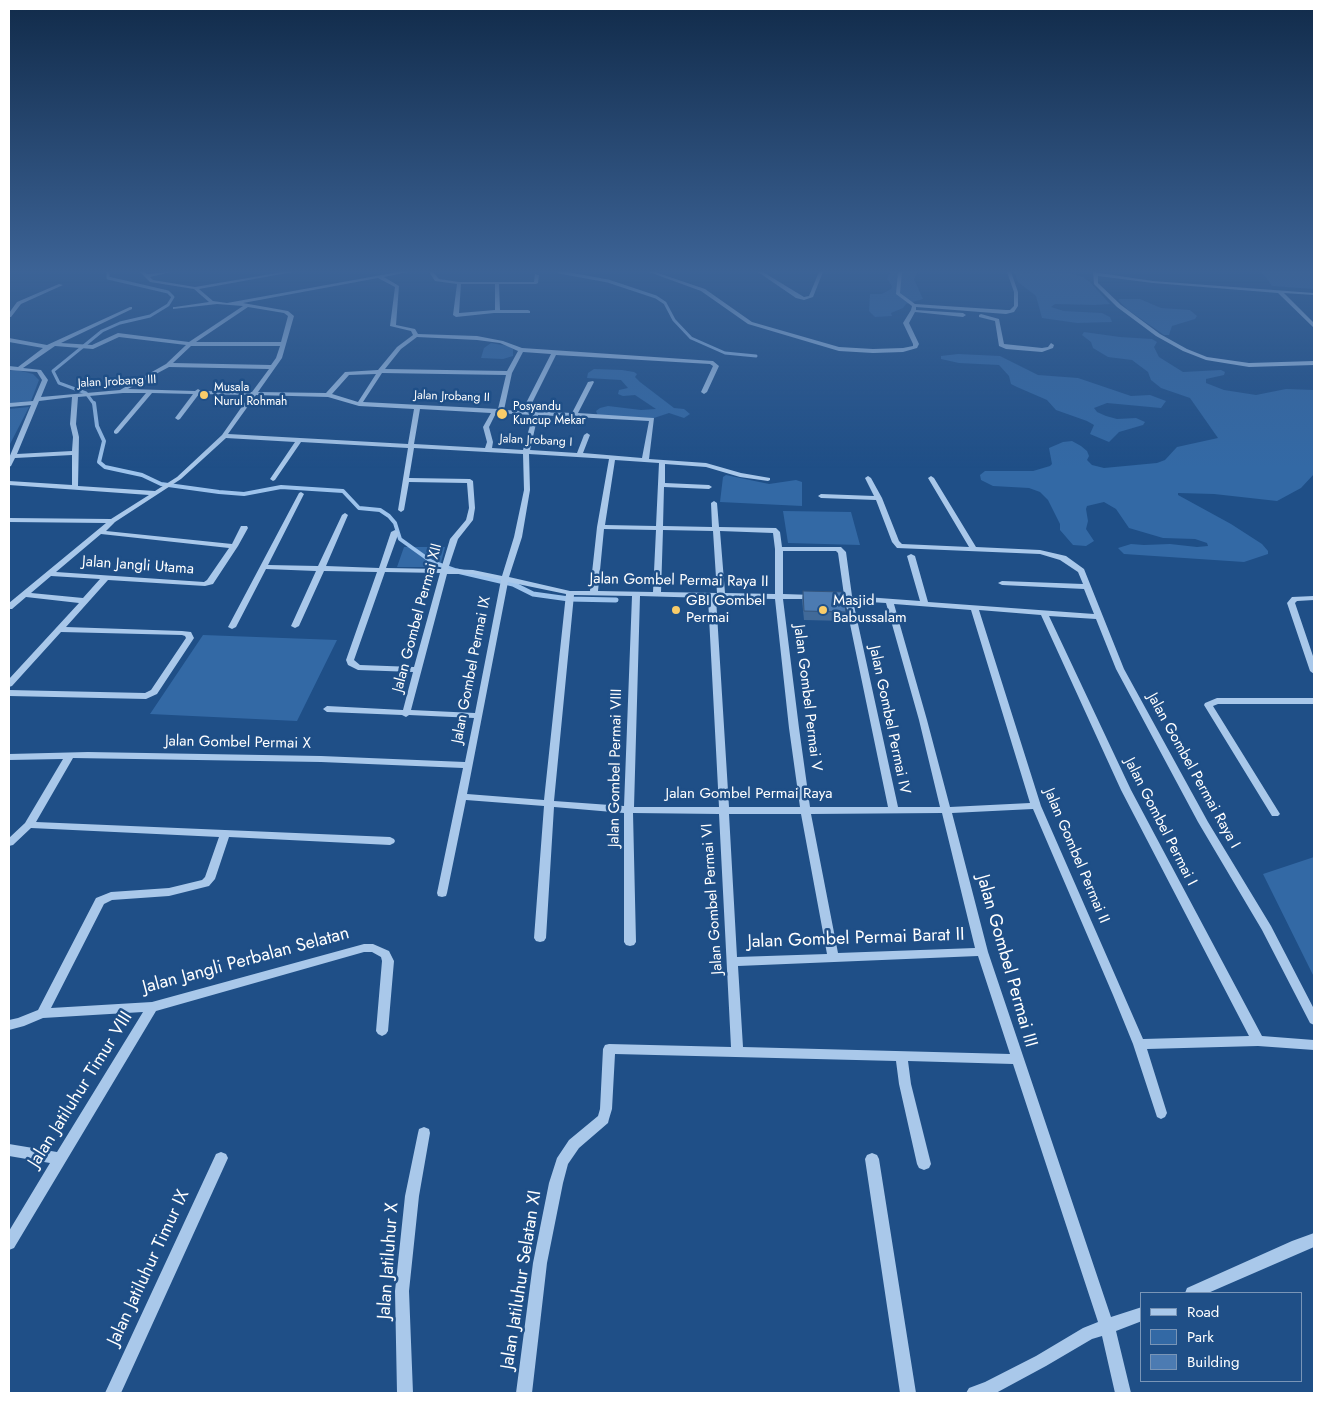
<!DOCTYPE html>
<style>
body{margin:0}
#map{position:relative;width:1323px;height:1402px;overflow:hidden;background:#1f4f87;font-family:Jost,sans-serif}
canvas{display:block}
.frame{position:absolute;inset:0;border:10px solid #fff;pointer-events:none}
.legend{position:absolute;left:1140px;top:1292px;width:162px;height:90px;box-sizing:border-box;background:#1f4f87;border:1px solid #7995b7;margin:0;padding:6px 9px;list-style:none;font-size:15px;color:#fff}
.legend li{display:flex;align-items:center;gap:10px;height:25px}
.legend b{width:25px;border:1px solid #7995b7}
</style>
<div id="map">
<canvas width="1323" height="1402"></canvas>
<div class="frame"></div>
<ul class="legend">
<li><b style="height:6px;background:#a9c8ea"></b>Road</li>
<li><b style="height:14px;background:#3369a5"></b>Park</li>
<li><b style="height:14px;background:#4c7bb2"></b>Building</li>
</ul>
</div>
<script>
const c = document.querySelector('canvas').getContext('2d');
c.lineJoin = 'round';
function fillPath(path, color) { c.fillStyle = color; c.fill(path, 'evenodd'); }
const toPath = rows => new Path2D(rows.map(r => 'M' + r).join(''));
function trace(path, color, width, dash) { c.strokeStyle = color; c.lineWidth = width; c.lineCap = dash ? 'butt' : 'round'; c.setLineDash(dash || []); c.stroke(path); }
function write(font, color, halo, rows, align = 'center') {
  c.font = font + ' Jost,sans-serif'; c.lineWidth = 5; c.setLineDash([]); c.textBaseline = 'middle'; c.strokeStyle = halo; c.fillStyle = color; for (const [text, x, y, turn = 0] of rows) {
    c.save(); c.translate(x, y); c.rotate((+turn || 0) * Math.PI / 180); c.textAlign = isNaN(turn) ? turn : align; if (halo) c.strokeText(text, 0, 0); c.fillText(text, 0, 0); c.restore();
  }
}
fillPath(toPath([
 [890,272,918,272,914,279,923,299,906,304,903,308,891,313,892,316,875,317,869,311,870,294,882,294,891,289,892,286,887,279],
 [1014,272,1070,273,1083,277,1090,282,1110,304,1095,305,1055,304,1051,307,1064,311,1102,313,1110,317,1112,322,1077,323,1042,318,1036,296,1018,282],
 [1262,272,1314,272,1314,289,1272,286],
 [1120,299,1140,299,1161,308,1190,310,1197,316,1195,319,1172,326,1169,335,1164,335,1128,310,1118,300],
 [1084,332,1120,337,1152,339,1157,342,1154,347,1159,357,1183,372,1221,370,1225,372,1224,375,1206,379,1206,383,1224,390,1256,395,1286,389,1314,390,1314,474,1301,488,1277,501,1214,494,1178,493,1178,495,1231,524,1262,544,1268,551,1268,554,1244,562,1124,554,1118,548,1131,544,1144,545,1170,544,1197,547,1208,546,1207,543,1195,539,1163,538,1129,528,1116,509,1104,502,1087,506,1086,509,1088,521,1086,529,1094,541,1086,546,1073,545,1060,530,1060,524,1048,500,1040,492,1029,488,993,486,981,480,980,475,985,471,1033,471,1050,466,1052,464,1049,448,1063,442,1072,441,1081,446,1087,451,1089,456,1087,460,1092,465,1104,468,1157,463,1165,460,1177,447,1218,438,1190,398,1161,388,1151,380,1148,372,1132,360,1108,357,1093,348,1091,342,1082,335],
 [491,343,508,346,513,349,513,356,503,359,481,358,484,348],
 [958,354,1000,356,1038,375,1078,378,1131,396,1150,395,1166,401,1161,408,1107,403,1094,408,1097,412,1106,416,1117,419,1136,418,1145,422,1143,425,1119,432,1109,442,1090,434,1094,425,1087,421,1056,410,1047,400,1017,387,1011,384,1009,376,999,365,959,363,941,359,941,356],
 [594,369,622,370,634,372,637,374,635,377,640,382,674,408,684,409,690,414,684,418,669,413,654,418,598,416,596,411,600,408,608,406,641,410,656,409,635,395,623,396,618,394,619,390,628,388,621,380,587,378,588,373],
 [17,370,33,374,39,380,31,401,9,403,9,371],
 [29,407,9,446,9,409],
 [726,475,769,484,796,480,802,482,802,506,720,502,723,477],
 [783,511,851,512,860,545,788,543],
 [404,547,445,547,440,567,397,567],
 [203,635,337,640,297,721,150,714],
 [1314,857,1314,977,1263,874]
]), '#3369a5');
trace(toPath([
 [559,272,608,281,656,297,665,303,674,320,691,338,725,353,756,356],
 [94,404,86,393,59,383,53,371,102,331,120,323,150,316,168,305,173,297,168,292,108,278,108,272]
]), '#9dc3ec', 3);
trace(toPath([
 [94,403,97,426,104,441,99,462,105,467,142,475,161,484,219,492,244,494,281,487,343,491,359,508,380,510,389,516,395,523,400,539,432,562,460,572]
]), '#9dc3ec', 4);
trace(toPath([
 [457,571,513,584,533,594,569,599,616,600]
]), '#9dc3ec', 5);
fillPath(toPath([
 [140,272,145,272,147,274,171,272,150,277,153,280,195,287,283,272,293,272,199,289,213,301,227,303,398,272,408,272,384,277,399,286,396,325,415,329,418,334,477,336,503,341,522,348,713,361,719,366,707,392,704,394,701,392,713,366,710,364,556,355,528,411,572,413,588,382,593,381,594,382,578,413,654,418,649,459,706,463,741,473,770,478,770,480,768,481,740,477,706,467,665,464,665,483,709,485,712,487,709,489,664,487,663,526,712,527,711,503,714,501,717,503,719,527,776,528,780,532,782,547,841,547,846,552,852,596,920,601,907,556,911,554,915,556,928,602,1094,614,1084,589,1002,585,998,583,1002,581,1083,584,1078,572,1060,560,1040,554,897,548,892,542,876,500,821,498,818,496,821,494,874,496,865,478,868,476,871,478,882,498,899,541,902,544,969,547,928,478,931,476,934,478,976,547,1040,550,1066,556,1084,569,1124,669,1208,822,1271,926,1314,1009,1314,1025,1310,1023,1262,930,1198,822,1116,669,1096,619,1049,616,1131,790,1262,1036,1314,1040,1314,1050,1258,1046,1147,1049,1167,1113,1165,1117,1161,1119,1157,1117,1133,1044,1113,995,1033,809,952,813,988,952,1111,1317,1142,1307,1142,1321,1116,1331,1131,1393,1115,1393,1102,1336,1092,1339,1046,1366,996,1393,966,1393,969,1388,985,1382,1036,1356,1083,1328,1098,1322,1013,1064,908,1061,911,1084,931,1164,929,1168,924,1170,919,1168,917,1164,899,1084,896,1061,615,1054,612,1109,609,1119,608,1123,579,1148,568,1164,563,1183,547,1263,532,1393,516,1393,533,1263,549,1183,557,1158,569,1140,598,1116,600,1109,603,1049,605,1045,609,1044,731,1047,719,814,633,813,636,942,634,945,630,946,626,945,624,942,624,813,554,807,546,938,544,941,540,942,536,941,534,938,544,806,466,800,447,893,446,896,442,897,438,896,437,893,463,768,321,762,73,758,36,822,390,837,394,839,395,841,394,843,390,845,229,837,215,879,209,886,169,896,112,900,104,904,51,1008,152,1002,364,944,373,944,389,951,394,961,388,1031,386,1034,382,1036,378,1034,376,1031,382,961,381,957,372,952,364,952,156,1011,14,1248,9,1250,9,1231,50,1163,9,1156,9,1144,57,1152,143,1012,43,1018,24,1026,9,1030,9,1020,18,1018,38,1010,96,898,111,892,169,888,202,880,205,877,219,837,31,828,13,845,9,846,9,838,25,823,63,759,9,760,9,754,88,752,321,756,465,762,474,718,409,715,406,717,402,715,327,712,323,709,327,706,403,710,413,672,358,670,348,665,346,660,377,572,324,571,299,626,295,628,291,626,316,571,266,569,236,627,232,629,228,627,299,493,301,492,304,494,268,565,318,566,342,515,345,513,348,515,326,566,379,568,391,532,395,530,399,532,386,568,441,569,450,539,466,520,469,508,467,483,409,482,404,510,401,512,398,510,408,448,301,442,275,480,273,481,270,479,295,442,226,438,181,479,115,522,106,531,232,544,241,526,247,526,248,528,238,546,213,584,205,586,108,580,66,627,182,631,191,632,194,638,157,694,146,699,9,696,9,690,145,693,151,690,186,638,185,636,182,635,61,632,12,686,9,687,9,679,79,603,26,597,12,609,9,609,9,603,106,523,9,522,9,518,111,519,149,495,9,485,9,481,72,485,72,455,15,458,11,466,9,467,9,458,31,405,9,407,9,403,33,401,42,380,37,372,9,370,9,366,18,367,43,348,9,342,9,338,47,345,130,307,132,307,132,309,61,343,92,345,118,333,189,342,243,306,217,304,173,309,173,307,175,307,209,302,194,289,150,282,140,272],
 [378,278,395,287,390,326,411,331,413,335,397,347,378,370,345,372,326,393,258,392,282,358,294,316,288,311,243,303,378,278],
 [248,307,284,313,288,316,281,342,196,342,248,307],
 [119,337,186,345,166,364,120,390,41,397,48,380,41,370,23,368,55,346,93,349,119,337],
 [417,337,477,340,500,343,518,351,507,371,385,369,401,349,417,337],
 [191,346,280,346,276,358,271,365,173,363,191,346],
 [523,352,551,354,522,411,504,410,512,373,523,352],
 [169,367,269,369,252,392,201,391,198,389,195,391,128,389,169,367],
 [382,373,506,375,498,409,363,402,382,373],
 [376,374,358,402,332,394,349,375,376,374],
 [123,393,146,393,114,431,114,433,116,434,118,433,152,393,193,394,175,418,178,420,180,419,199,394,250,395,222,435,177,477,155,491,78,486,79,437,76,424,78,397,123,393],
 [256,395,328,397,359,406,414,409,408,444,228,434,256,395],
 [72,397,70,424,73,437,72,451,17,454,39,401,72,397],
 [420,409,491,413,483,427,487,442,485,448,414,444,420,409],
 [496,413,533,415,523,450,492,448,493,442,489,427,496,413],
 [538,415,649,421,642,458,583,453,590,435,587,433,584,435,577,453,530,450,538,415],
 [414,448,523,454,524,490,514,537,502,576,473,570,448,569,458,539,473,520,475,508,473,481,470,479,409,478,414,448],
 [529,454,609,459,597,527,590,591,570,591,509,577,522,537,530,490,529,454],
 [615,460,659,463,656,526,605,525,615,460],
 [604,529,656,530,653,592,598,591,604,529],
 [663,530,713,531,717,593,661,592,663,530],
 [720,531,773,533,775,549,775,594,725,593,720,531],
 [101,534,229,548,207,580,204,582,56,572,101,534],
 [783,551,836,551,838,553,844,595,834,595,830,597,834,599,845,600,888,807,810,807,799,728,783,599,813,599,817,597,813,595,783,594,783,551],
 [385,572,440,573,414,667,360,665,354,660,385,572],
 [447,574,473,574,501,580,475,713,411,710,447,574],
 [51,576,100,579,83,598,31,593,51,576],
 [508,582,566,594,544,800,467,794,508,582],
 [574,595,632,596,624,806,554,801,574,595],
 [640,596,708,598,719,807,634,807,640,596],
 [716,598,775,599,789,728,800,807,729,807,716,598],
 [853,601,886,603,919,720,940,807,898,807,853,601],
 [894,604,971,610,1030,803,950,807,927,720,894,604],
 [979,610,1041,615,1121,790,1249,1036,1143,1039,1041,806,979,610],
 [942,813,975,948,838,953,811,814,942,813],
 [729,814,801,814,827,954,737,957,729,814],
 [978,956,1010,1054,743,1047,738,966,978,956],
 [429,272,433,272,439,279,459,282,534,282,535,274,539,275,538,283,536,284,499,284,500,310,528,310,530,311,530,313,494,313,456,317,453,315,457,284,435,281,429,272],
 [461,284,495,284,495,310,459,313,461,284],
 [649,272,655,272,705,289,752,322,839,347,873,349,903,348,913,346,913,344,903,323,911,310,912,306,896,294,898,272,902,272,900,293,915,304,1006,310,1010,310,1014,306,1014,292,1007,272,1011,272,1018,292,1018,306,1014,312,1006,314,916,307,916,310,963,313,966,315,963,317,915,312,909,323,919,344,917,348,903,352,873,353,839,351,748,324,701,291,649,272],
 [758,272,763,272,804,297,809,296,819,272,823,272,813,297,804,300,796,298,758,272],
 [1093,272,1153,281,1314,293,1314,295,1284,293,1314,323,1314,328,1278,293,1153,283,1098,276,1098,283,1121,305,1160,334,1187,349,1207,357,1249,363,1314,361,1314,365,1249,367,1206,360,1183,351,1156,336,1117,307,1094,284,1093,272],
 [59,284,63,285,21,304,11,317,9,317,9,313,17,302,59,284],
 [981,314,999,319,1004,344,1042,348,1048,347,1051,343,1054,345,1053,348,1042,352,1006,349,999,346,995,321,979,317,979,315,981,314],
 [1314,596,1314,600,1297,601,1295,603,1314,659,1314,674,1310,671,1287,603,1292,597,1314,596],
 [1217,698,1314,698,1314,704,1218,704,1213,706,1280,814,1278,816,1272,816,1204,705,1205,703,1217,698],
 [424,1127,429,1129,430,1133,419,1196,409,1291,413,1393,397,1393,395,1291,405,1196,418,1133,419,1129,424,1127],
 [221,1152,226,1154,228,1158,121,1393,105,1393,216,1154,221,1152],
 [872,1153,877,1155,879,1159,916,1393,900,1393,865,1159,867,1155,872,1153],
 [1314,1233,1314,1247,1208,1293,1185,1293,1187,1288,1292,1241,1314,1233]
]), '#a9c8ea');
fillPath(toPath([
 [803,591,846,612,845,621,804,620,802,600]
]), '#416a99');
const building = toPath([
 [803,591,843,592,846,612,804,611,803,591]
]);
fillPath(building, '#4c7bb2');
trace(building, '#35567d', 1);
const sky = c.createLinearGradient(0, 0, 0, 468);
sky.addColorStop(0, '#112b4a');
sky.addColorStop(0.58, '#3c6396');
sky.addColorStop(1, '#3c639600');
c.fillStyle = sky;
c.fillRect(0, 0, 1323, 468);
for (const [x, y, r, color] of [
 [204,395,5,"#f9cc69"],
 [502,414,6,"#f9cc69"],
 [676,610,5,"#f9cc69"],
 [823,610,5,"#f9cc69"]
]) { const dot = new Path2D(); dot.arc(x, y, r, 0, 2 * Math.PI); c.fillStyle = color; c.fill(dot); trace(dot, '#1f4f87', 2); }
write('12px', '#fff', '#1f4f87', [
 ["Jalan Jrobang III",117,382,-3],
 ["Jalan Jrobang II",452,397,2],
 ["Jalan Jrobang I",536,441,3]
]);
write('12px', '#fff', '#1f4f87', [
 ["Musala",214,388],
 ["Nurul Rohmah",214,402],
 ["Posyandu",513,407],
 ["Kuncup Mekar",513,421]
], 'left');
write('15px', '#fff', '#1f4f87', [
 ["Jalan Jangli Utama",138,566,4],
 ["Jalan Gombel Permai Raya II",679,581,1],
 ["Jalan Gombel Permai XII",418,618,-75],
 ["Jalan Gombel Permai IX",472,670,-79],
 ["Jalan Gombel Permai V",807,698,83],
 ["Jalan Gombel Permai IV",889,720,78],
 ["Jalan Gombel Permai X",238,743,1],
 ["Jalan Gombel Permai VIII",616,768,-89],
 ["Jalan Gombel Permai Raya I",1193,771,61],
 ["Jalan Gombel Permai Raya",749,794],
 ["Jalan Gombel Permai I",1160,822,63],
 ["Jalan Gombel Permai II",1076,856,67],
 ["Jalan Gombel Permai VI",713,899,-94]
]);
write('15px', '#fff', '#1f4f87', [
 ["GBI Gombel",686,601],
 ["Permai",686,618],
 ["Masjid",833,601],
 ["Babussalam",833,618]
], 'left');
write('18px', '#fff', '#1f4f87', [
 ["Jalan Gombel Permai Barat II",856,939,-2],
 ["Jalan Jangli Perbalan Selatan",246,961,-15],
 ["Jalan Gombel Permai III",1006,961,74],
 ["Jalan Jatiluhur Timur VIII",81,1090,-58],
 ["Jalan Jatiluhur X",389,1261,-86],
 ["Jalan Jatiluhur Timur IX",149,1268,-65],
 ["Jalan Jatiluhur Selatan XI",522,1280,-81]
]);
</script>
